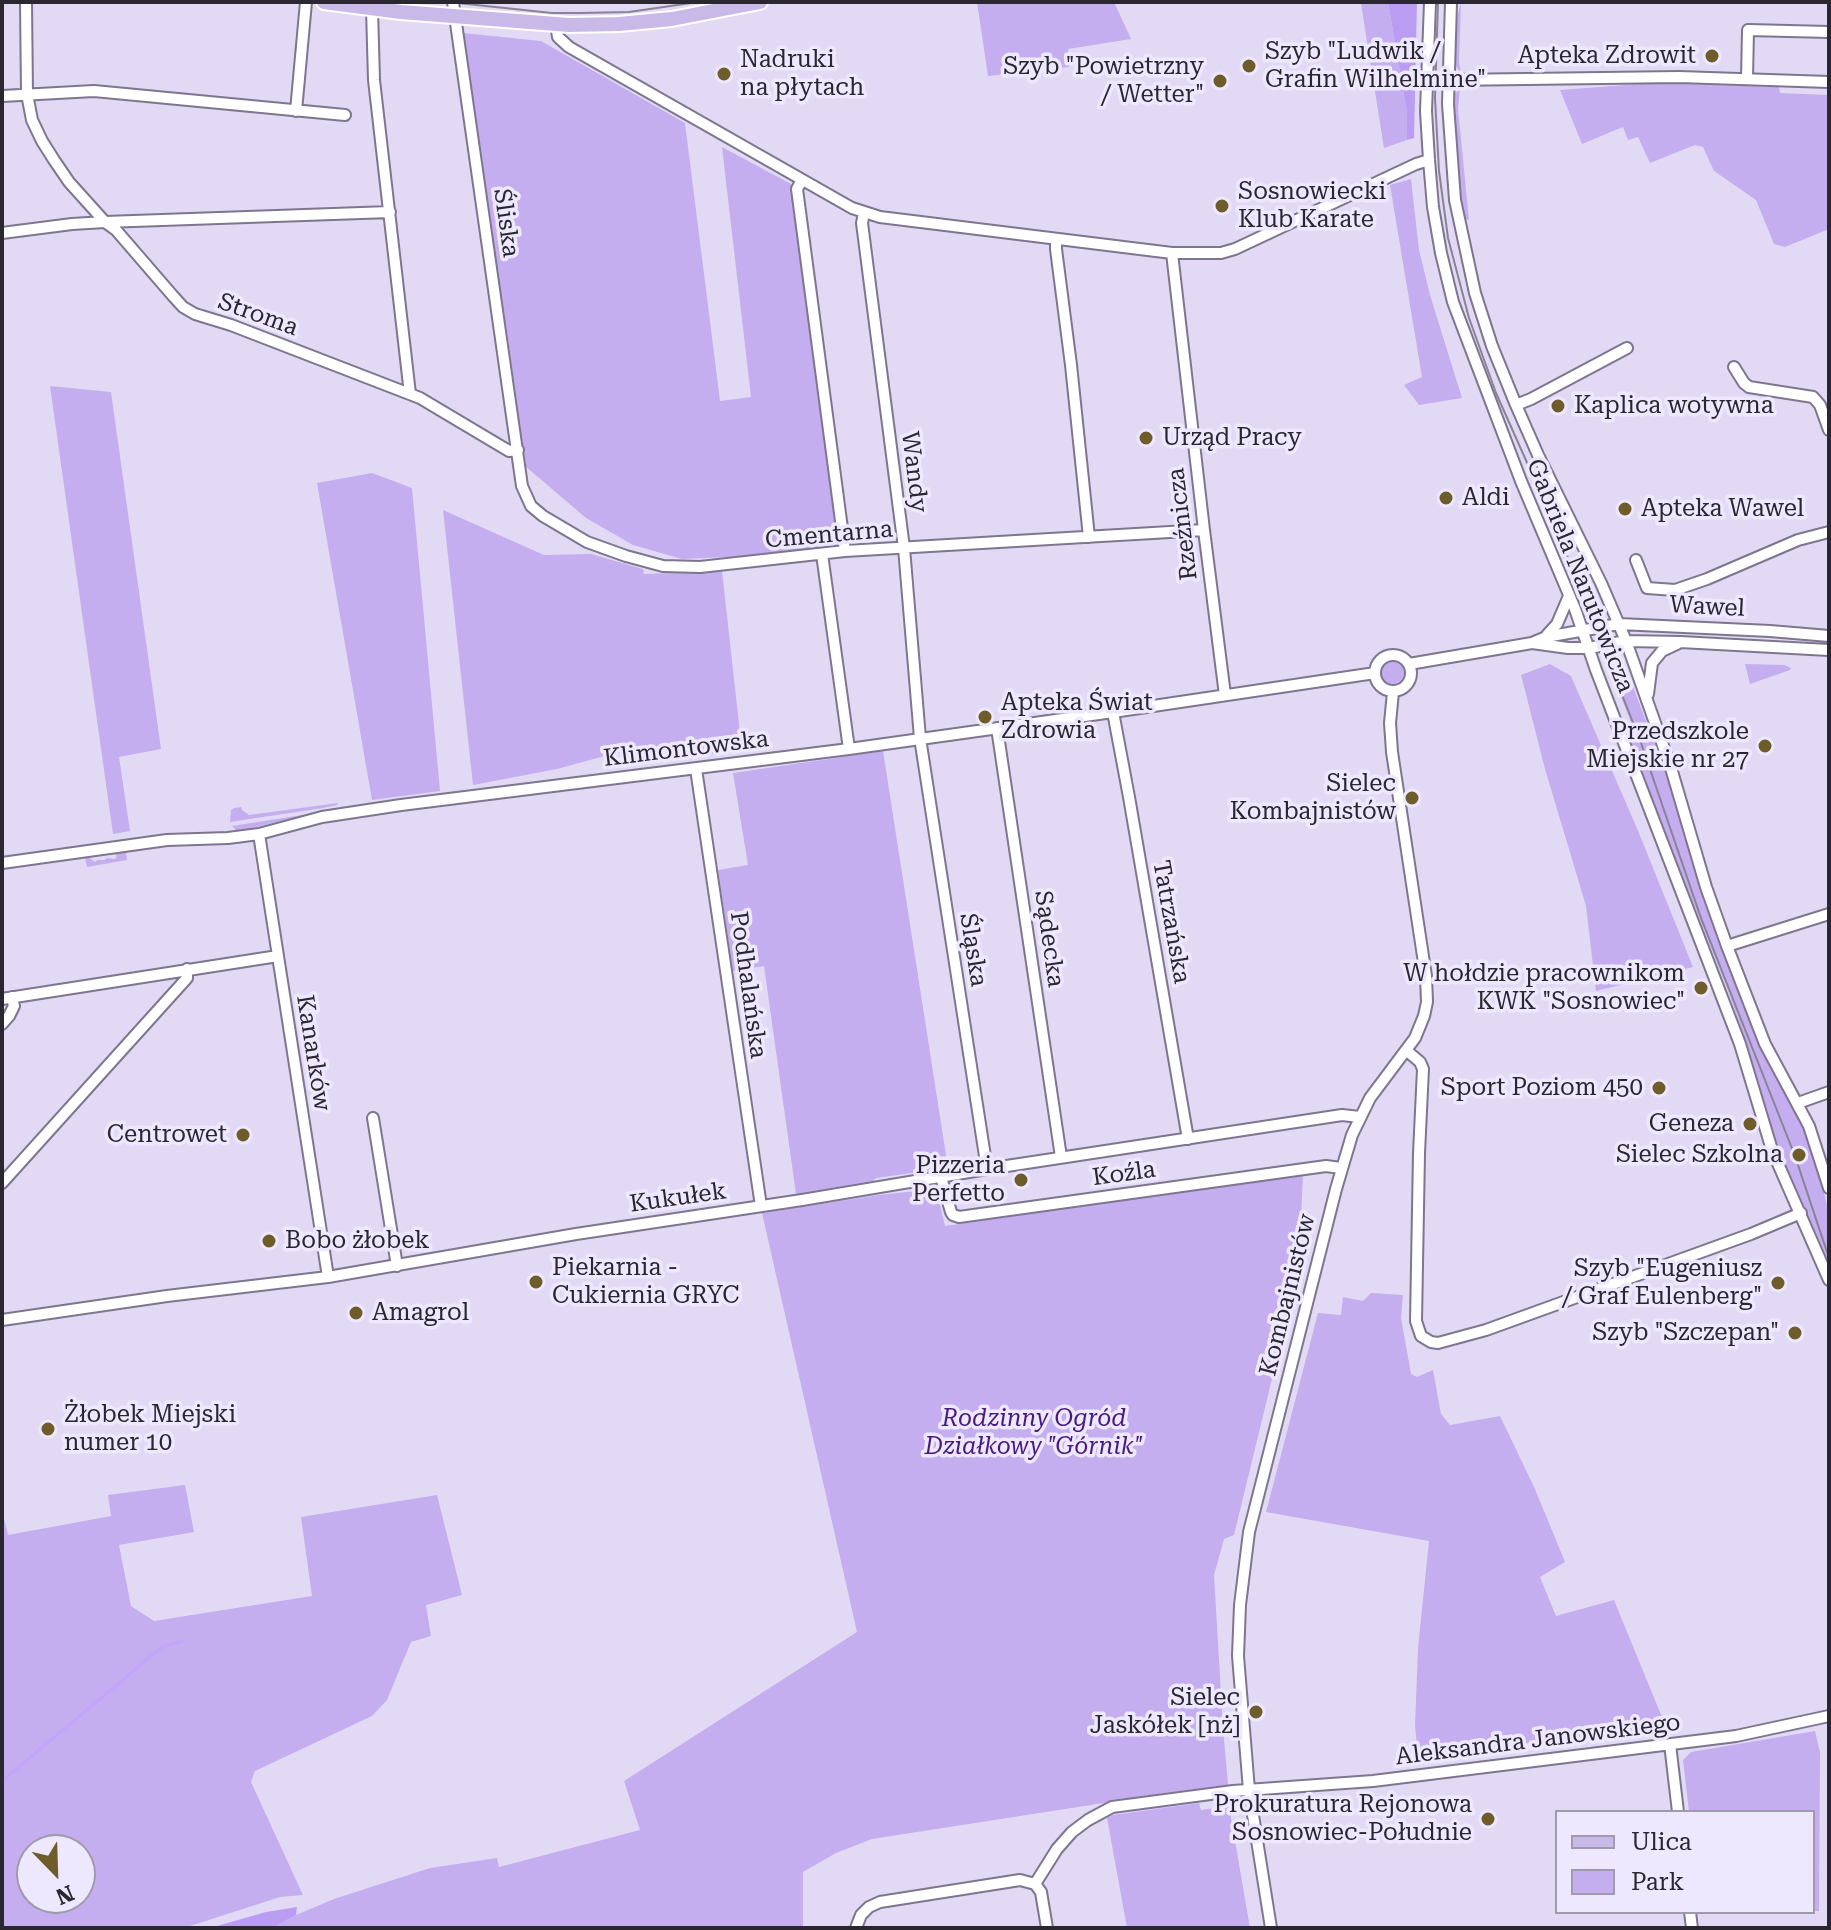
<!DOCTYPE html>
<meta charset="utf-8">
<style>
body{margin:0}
#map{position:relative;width:1831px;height:1930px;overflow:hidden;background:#e2daf5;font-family:"Roboto Serif",serif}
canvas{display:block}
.frame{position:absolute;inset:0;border:4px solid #2a2731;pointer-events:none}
.legend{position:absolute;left:1555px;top:1810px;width:260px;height:104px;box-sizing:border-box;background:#eee8fe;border:2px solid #a09bac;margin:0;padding:10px 14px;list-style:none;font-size:24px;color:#2a2731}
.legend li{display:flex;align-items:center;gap:16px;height:40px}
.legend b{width:40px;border:2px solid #a09bac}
.north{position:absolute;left:16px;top:1834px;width:80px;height:80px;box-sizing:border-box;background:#eee8fe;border:2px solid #a09bac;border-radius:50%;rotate:157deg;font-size:22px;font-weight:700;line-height:32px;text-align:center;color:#2a2731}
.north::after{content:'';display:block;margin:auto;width:28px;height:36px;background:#6e5c2a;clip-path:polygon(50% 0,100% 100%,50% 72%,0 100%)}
</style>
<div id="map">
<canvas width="1831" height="1930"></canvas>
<div class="frame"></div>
<ul class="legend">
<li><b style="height:10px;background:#c9b9e8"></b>Ulica</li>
<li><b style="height:22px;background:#c4aeef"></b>Park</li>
</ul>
<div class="north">N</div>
</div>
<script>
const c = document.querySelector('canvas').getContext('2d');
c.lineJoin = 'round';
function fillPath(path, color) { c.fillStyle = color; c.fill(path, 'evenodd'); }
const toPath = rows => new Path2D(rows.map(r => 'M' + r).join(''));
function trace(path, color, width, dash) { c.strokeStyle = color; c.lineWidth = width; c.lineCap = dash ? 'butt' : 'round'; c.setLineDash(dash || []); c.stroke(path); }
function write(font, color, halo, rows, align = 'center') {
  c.font = font + ' "Roboto Serif",serif'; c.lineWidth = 7; c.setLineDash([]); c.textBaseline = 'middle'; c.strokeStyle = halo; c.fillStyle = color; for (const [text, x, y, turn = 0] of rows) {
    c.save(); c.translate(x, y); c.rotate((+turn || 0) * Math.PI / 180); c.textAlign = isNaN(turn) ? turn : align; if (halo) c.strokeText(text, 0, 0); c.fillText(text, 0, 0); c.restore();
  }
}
fillPath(toPath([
 [977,2,1114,2,1131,39,1068,49,1069,67,988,76],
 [1368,2,1388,2,1407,113,1407,140,1384,148,1361,4],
 [1461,2,1459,62,1461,74,1454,63,1456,22],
 [463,33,541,41,685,123,720,401,751,397,722,147,791,184,818,362,839,547,751,556,682,559,633,545,586,518,525,466,507,332,502,324],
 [1651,83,1779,87,1780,93,1829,95,1829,229,1785,247,1774,244,1756,200,1714,171,1703,147,1695,145,1650,163,1638,137,1628,140,1623,127,1582,144,1560,90],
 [1460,88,1458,109,1469,220,1465,219,1462,213,1454,144,1453,100,1454,95],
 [1411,179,1419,250,1430,295,1462,398,1419,405,1404,385,1422,377,1390,185],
 [50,386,111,392,161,749,119,757,130,831,113,834],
 [372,473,412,488,440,791,372,800,317,483],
 [443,510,544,555,591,554,643,569,644,574,722,571,742,751,704,755,701,740,612,754,557,769,473,785],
 '1380 672a12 12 0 1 1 24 0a12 12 0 1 1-24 0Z',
 [1550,664,1571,676,1639,833,1693,967,1596,991,1586,906,1545,769,1521,675],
 [1745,664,1784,665,1791,668,1790,670,1750,684],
 [1625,666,1666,773,1718,939,1755,1035,1791,1101,1815,1157,1829,1213,1829,1266,1813,1227,1783,1166,1773,1137,1749,1050,1730,996,1629,741,1637,737,1611,672],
 [883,751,948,1168,876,1178,873,1181,796,1194,764,966,733,971,718,870,748,865,733,773],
 [338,803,337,805,323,808,230,822,231,810,234,808,241,807,242,810,249,815],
 [309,814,244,830,236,830,232,826],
 [126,852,127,860,87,867,85,857,88,857,95,862,97,860,105,860,107,858,115,859,117,856,114,853],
 [1303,1173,1299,1268,1234,1535,1224,1539,1214,1575,1223,1727,1228,1785,1111,1800,1104,1803,872,1839,836,1853,803,1872,803,1928,272,1928,296,1915,334,1899,430,1868,497,1858,499,1867,640,1830,624,1781,857,1632,762,1213,879,1195,926,1190,932,1194,940,1205,945,1226],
 [1371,1293,1403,1295,1401,1318,1411,1374,1417,1377,1433,1370,1441,1414,1450,1425,1500,1416,1535,1489,1565,1562,1540,1577,1556,1616,1614,1600,1666,1727,1418,1756,1415,1726,1418,1648,1429,1541,1266,1512,1318,1313,1341,1315,1343,1297,1363,1301],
 [185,1485,194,1532,119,1545,131,1606,154,1621,312,1596,301,1517,437,1495,462,1595,426,1605,431,1636,411,1642,387,1700,372,1716,255,1771,251,1782,303,1895,280,1897,184,1928,2,1928,2,1511,8,1535,111,1516,108,1495],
 [32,1850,80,1850,80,1898,32,1898],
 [1815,1731,1820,1752,1819,1911,1813,1911,1813,1812,1689,1812,1683,1760,1691,1752],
 [1199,1803,1201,1810,1229,1806,1250,1928,1127,1928,1107,1818,1113,1815]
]), '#c4aeef');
fillPath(toPath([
 [1388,2,1417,2,1414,138,1407,140,1407,113],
 [297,1907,296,1915,272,1928,210,1928,266,1912]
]), '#ba9cf3');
trace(toPath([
 [2,1781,162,1647,182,1641]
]), '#c3a5fd', 3);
const minor = toPath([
 [26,2,27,94,32,120,42,141,54,160,69,182,105,222,390,212],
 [453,2,522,486,531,506,543,516,587,542,626,556,663,566,700,567,845,551,1204,530],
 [1430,2,1426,111,1429,160,1433,207,1441,253,1453,302,1521,481,1575,609,1596,670,1740,1044,1772,1150,1829,1280],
 [1451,2,1448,104,1455,200,1475,293,1492,346,1516,405,1538,455,1601,583,1626,641,1671,768,1706,887,1727,946,1765,1044,1809,1126,1829,1188],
 [372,9,374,80,410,394],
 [556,24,558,37,569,47,852,208,880,217,1172,253,1221,253,1235,249,1416,164,1429,160],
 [1747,79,1748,30,1829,32],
 [1449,80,1679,77,1829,82],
 [2,96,94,91,345,115],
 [296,111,306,2],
 [802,180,797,189,845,551],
 [864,213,862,223,904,548,920,738,987,1169],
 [2,233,72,224,105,222,116,230,173,296,183,307,195,314,231,325,420,398,509,451,518,450],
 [1056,240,1056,249,1071,365,1089,537],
 [1172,253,1204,530,1225,695],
 [1734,367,1744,383,1749,387,1813,397,1820,405,1829,430],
 [1516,405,1531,399,1627,348],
 [822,554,849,749],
 [1636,560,1647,588,1675,590,1707,579,1798,540,1829,532],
 [1547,635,1557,624,1569,596],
 [1534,642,1546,637,1619,624,1770,631,1829,636],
 '1375 673a18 18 0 1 1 36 0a18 18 0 1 1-36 0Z',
 [1409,664,1532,643,1568,648,1589,648,1626,641,1680,642,1829,650],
 [1648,694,1652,663,1662,651,1677,644],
 [1113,712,1129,797,1188,1139],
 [997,728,1061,1157],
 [696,769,761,1206],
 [259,834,328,1277],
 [2,863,167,840,228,838,259,834,322,817,401,805,849,749,1113,712,1375,673],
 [1727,946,1829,914],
 [2,999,278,956],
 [2,1024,9,1016,14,1006,12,997],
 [1407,1051,1420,1062,1423,1069,1419,1153,1416,1321,1421,1336,1431,1342,1438,1343,1486,1330,1751,1234,1801,1213],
 [1798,1103,1829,1092],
 [373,1118,397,1266],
 [941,1177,951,1212,953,1215,959,1217,1326,1166,1341,1168],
 [2,1183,178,988,187,978,187,969],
 [2,1320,167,1296,328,1277,576,1234,802,1200,987,1169,1342,1115,1360,1117],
 [1670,1744,1678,1812],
 [1690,1912,1692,1928],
 [856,1928,861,1915,869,1907,880,1902,1020,1880,1035,1884],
 [1047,1928,1041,1892,1035,1884,1057,1849,1072,1832,1088,1820,1112,1807,1233,1791,1373,1781,1736,1736,1829,1716],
 [1271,1928,1249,1790,1238,1656,1240,1605,1249,1532,1336,1189,1352,1135,1370,1098,1415,1038,1424,1016,1427,1002,1426,976,1392,752,1390,723,1393,692]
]);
const major = toPath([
 [324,2,401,12,569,25,619,24,672,19,760,2]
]);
trace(minor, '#7d768e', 14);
trace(major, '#fff', 18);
trace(minor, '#fff', 10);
trace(major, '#c9b9e8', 14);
trace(toPath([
 [448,2,552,13,581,13,629,12,698,2],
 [1438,2,1435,98,1439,171,1448,238,1469,318,1496,393,1557,530,1641,743,1701,918,1795,1156,1829,1258]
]), '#888395', 2);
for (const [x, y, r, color] of [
 [1712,56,8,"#6e5c2a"],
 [1249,66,8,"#6e5c2a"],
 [724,74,8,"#6e5c2a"],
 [1220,81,8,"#6e5c2a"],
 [1222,206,8,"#6e5c2a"],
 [1558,406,8,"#6e5c2a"],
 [1146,438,8,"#6e5c2a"],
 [1446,498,8,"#6e5c2a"],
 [1625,509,8,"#6e5c2a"],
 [985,717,8,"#6e5c2a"],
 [1765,746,8,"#6e5c2a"],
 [1412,798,8,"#6e5c2a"],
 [1701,988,8,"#6e5c2a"],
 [1659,1088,8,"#6e5c2a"],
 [1750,1124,8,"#6e5c2a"],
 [243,1135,8,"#6e5c2a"],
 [1799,1155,8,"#6e5c2a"],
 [1021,1180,8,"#6e5c2a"],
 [269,1241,8,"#6e5c2a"],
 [536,1282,8,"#6e5c2a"],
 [1778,1283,8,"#6e5c2a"],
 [356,1313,8,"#6e5c2a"],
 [1795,1333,8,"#6e5c2a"],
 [48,1429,8,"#6e5c2a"],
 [1256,1712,8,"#6e5c2a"],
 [1488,1819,8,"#6e5c2a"]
]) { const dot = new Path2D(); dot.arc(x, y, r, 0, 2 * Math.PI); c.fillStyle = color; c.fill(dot); trace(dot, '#eee8fe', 3); }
write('24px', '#2a2731', '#eee8fe', [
 ["Szyb \"Ludwik /",1265,52,"left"],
 ["Grafin Wilhelmine\"",1265,80,"left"],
 ["Apteka Zdrowit",1696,56],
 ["Nadruki",740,60,"left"],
 ["na płytach",740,88,"left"],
 ["Szyb \"Powietrzny",1204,67],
 ["/ Wetter\"",1204,95],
 ["Sosnowiecki",1238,192,"left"],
 ["Klub Karate",1238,220,"left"],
 ["Kaplica wotywna",1574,406,"left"],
 ["Urząd Pracy",1162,438,"left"],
 ["Aldi",1462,498,"left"],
 ["Apteka Wawel",1641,509,"left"],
 ["Apteka Świat",1001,703,"left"],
 ["Zdrowia",1001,731,"left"],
 ["Przedszkole",1749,732],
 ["Miejskie nr 27",1749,760],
 ["Sielec",1396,784],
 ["Kombajnistów",1396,812],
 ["W hołdzie pracownikom",1685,974],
 ["KWK \"Sosnowiec\"",1685,1002],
 ["Sport Poziom 450",1643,1088],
 ["Geneza",1734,1124],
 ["Centrowet",227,1135],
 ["Sielec Szkolna",1783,1155],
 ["Pizzeria",1005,1166],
 ["Perfetto",1005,1194],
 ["Bobo żłobek",285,1241,"left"],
 ["Piekarnia -",552,1268,"left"],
 ["Cukiernia GRYC",552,1296,"left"],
 ["Szyb \"Eugeniusz",1762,1269],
 ["/ Graf Eulenberg\"",1762,1297],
 ["Amagrol",372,1313,"left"],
 ["Szyb \"Szczepan\"",1779,1333],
 ["Żłobek Miejski",64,1415,"left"],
 ["numer 10",64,1443,"left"],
 ["Sielec",1240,1698],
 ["Jaskółek [nż]",1240,1726],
 ["Prokuratura Rejonowa",1472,1805],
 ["Sosnowiec-Południe",1472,1833]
], 'right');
write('24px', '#2a2731', '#eee8fe', [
 ["Śliska",506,223,82],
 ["Stroma",258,315,20],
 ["Wandy",914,472,83],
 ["Rzeźnicza",1183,524,-97],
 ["Cmentarna",829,535,-5],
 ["Gabriela Narutowicza",1580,576,68],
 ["Wawel",1707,607,3],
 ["Klimontowska",686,749,-7],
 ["Tatrzańska",1171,922,80],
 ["Sądecka",1049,939,82],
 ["Śląska",973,950,81],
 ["Podhalańska",748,985,82],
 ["Kanarków",313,1053,81],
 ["Koźla",1124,1174,-8],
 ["Kukułek",678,1198,-8],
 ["Kombajnistów",1288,1295,-76],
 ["Aleksandra Janowskiego",1538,1740,-7]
]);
write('italic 24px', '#48197e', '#eee8fe', [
 ["Rodzinny Ogród",1034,1419],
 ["Działkowy \"Górnik\"",1034,1447]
]);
</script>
